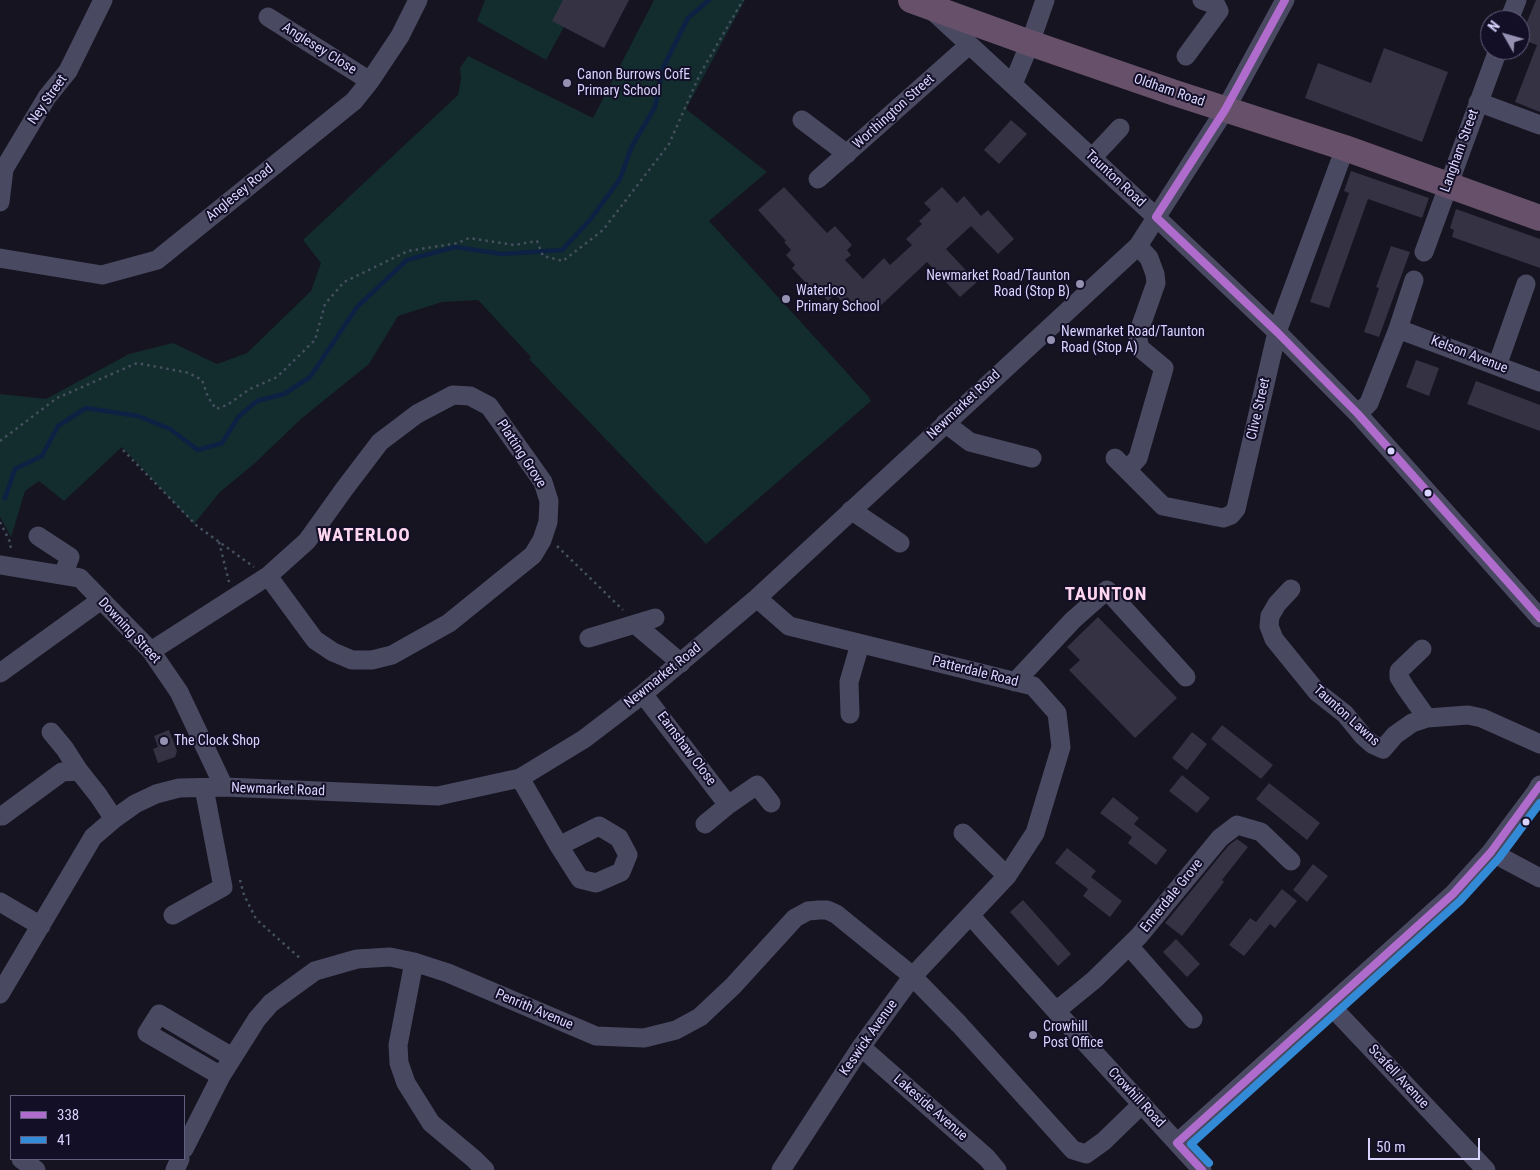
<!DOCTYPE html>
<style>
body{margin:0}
#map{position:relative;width:1540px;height:1170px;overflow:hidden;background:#161421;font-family:"Roboto Condensed",sans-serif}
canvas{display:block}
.legend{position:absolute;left:10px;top:1095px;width:175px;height:65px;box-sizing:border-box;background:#130f26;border:1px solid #625e7d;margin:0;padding:6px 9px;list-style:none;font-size:15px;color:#d9d4ff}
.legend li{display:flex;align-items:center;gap:10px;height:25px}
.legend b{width:25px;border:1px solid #625e7d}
.north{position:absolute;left:1480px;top:10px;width:50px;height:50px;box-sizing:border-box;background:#130f26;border:1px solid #625e7d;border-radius:50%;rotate:308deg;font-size:14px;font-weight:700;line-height:20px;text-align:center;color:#d9d4ff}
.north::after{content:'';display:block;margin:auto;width:18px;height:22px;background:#9591b1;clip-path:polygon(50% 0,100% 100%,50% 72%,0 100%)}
.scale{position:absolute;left:1368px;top:1138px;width:112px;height:22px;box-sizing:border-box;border:2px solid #d9d4ff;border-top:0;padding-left:6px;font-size:15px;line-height:18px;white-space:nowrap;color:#d9d4ff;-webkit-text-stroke:4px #130f26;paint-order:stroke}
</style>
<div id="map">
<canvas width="1540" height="1170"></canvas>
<ul class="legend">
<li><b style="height:6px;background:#b06ccc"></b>338</li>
<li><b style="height:6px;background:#338bd7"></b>41</li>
</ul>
<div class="north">N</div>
<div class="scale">50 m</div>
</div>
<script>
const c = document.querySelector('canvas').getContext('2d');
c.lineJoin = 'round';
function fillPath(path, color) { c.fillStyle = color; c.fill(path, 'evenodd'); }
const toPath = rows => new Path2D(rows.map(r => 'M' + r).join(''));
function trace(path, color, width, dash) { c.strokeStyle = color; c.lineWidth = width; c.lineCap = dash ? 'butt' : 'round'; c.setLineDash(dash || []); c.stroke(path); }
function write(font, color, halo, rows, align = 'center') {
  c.font = font + ' "Roboto Condensed",sans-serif'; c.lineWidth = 4; c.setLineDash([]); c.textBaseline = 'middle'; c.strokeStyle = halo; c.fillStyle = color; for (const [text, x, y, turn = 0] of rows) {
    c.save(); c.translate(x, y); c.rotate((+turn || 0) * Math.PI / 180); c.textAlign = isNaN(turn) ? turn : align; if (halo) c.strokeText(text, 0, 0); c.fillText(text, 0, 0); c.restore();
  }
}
fillPath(toPath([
 [485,0,564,0,565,25,546,60,477,21],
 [654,0,745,0,686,109,767,172,709,221,869,397,869,398,871,401,706,544,529,359,531,357,478,300,442,302,398,316,369,364,302,418,255,463,220,492,194,524,122,447,64,501,39,481,25,491,11,537,0,517,0,394,46,399,129,354,173,343,217,364,247,353,311,291,321,263,303,240,458,95,461,79,460,68,468,56,593,118]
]), '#132c2d');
trace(toPath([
 [5,498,15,469,42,456,58,426,86,408,138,416,170,429,198,450,222,443,239,416,257,401,284,394,310,377,357,307,407,260,455,247,502,254,562,250,590,220,620,179,632,146,655,107,663,68,688,18,709,0]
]), '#0d2144', 4.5);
fillPath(toPath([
 [563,0,629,0,604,48,552,21],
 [1536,0,1540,0,1540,112,1515,102,1537,45,1520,39],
 [1384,48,1448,72,1422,142,1305,98,1318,63,1371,83],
 [1011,120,1027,134,999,164,984,150],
 [1351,171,1429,198,1422,218,1368,199,1329,308,1310,302,1349,193,1344,191],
 [784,187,827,233,835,226,852,245,847,250,851,255,845,260,863,279,884,258,890,265,912,245,906,239,922,224,919,221,931,210,924,203,942,187,957,203,964,196,981,216,988,210,1014,239,998,254,971,226,946,249,977,282,960,297,927,262,876,310,859,310,847,297,842,302,835,294,828,301,820,292,817,295,792,268,795,265,786,255,791,250,784,242,786,241,758,210],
 [1456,209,1540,239,1540,268,1452,237,1454,230,1450,228],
 [1391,246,1410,252,1379,337,1364,332,1379,288,1376,287],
 [1416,360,1439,368,1429,396,1406,387],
 [1476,381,1540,405,1540,431,1467,404],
 [1098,617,1177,698,1135,738,1069,670,1080,660,1067,647],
 [1222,725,1273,765,1261,779,1211,739],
 [169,730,177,751,175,757,158,763,153,749,158,747,154,736],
 [1192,732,1207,744,1187,770,1172,758],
 [1182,775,1210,798,1197,813,1169,791],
 [1269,783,1320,823,1307,840,1256,799],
 [1113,797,1139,818,1134,824,1167,850,1156,865,1128,843,1132,837,1100,813],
 [1237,839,1248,847,1222,880,1224,882,1182,936,1165,923,1228,846],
 [1067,848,1096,871,1091,877,1122,901,1110,917,1083,896,1088,889,1055,863],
 [1313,864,1328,876,1307,902,1293,890],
 [1282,889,1297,901,1275,928,1270,924,1244,956,1229,945,1250,918,1256,922],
 [1023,900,1071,954,1058,966,1010,912],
 [1176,939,1200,964,1187,977,1163,952]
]), '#343243');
trace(toPath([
 [0,441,57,398,137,363,189,373,202,380,208,397,216,409,227,405,250,389,277,377,315,340,325,304,344,282,408,251,458,243,469,238,514,245,537,241,543,256,563,261,603,230,669,144,700,74,743,0],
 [123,450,197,526,254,567],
 [0,522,11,544,10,550],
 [219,542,229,582],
 [557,546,623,610],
 [240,880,244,895,256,919,302,960]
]), '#44505f', 2.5, [2.5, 4]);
trace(toPath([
 [934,12,1156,217,1277,332,1358,414,1540,618],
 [268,17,370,81],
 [1509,20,1517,0],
 [1186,56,1219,11,1216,5,1202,0],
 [1013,84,1030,43,1045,0],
 [1478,102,1540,125],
 [802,120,847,154],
 [1092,158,1120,128],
 [818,179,969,45],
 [0,202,4,169,47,97,68,71,103,0],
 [1424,252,1498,50],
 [0,258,102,275,157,260,354,101,370,81,400,36,418,0],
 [1398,329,1540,382],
 [1497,366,1526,284],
 [1358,414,1369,403,1398,329,1414,280],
 [945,423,970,442,1032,458],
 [1115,458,1163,506,1223,518,1231,515,1236,509,1277,332,1345,148],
 [1127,470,1138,458,1164,368,1140,348,1138,340,1139,331,1156,283,1155,274,1149,258,1138,246],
 [851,510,900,543],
 [38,536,70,557,63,575],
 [0,565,80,578,151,651,179,692,224,787],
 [1291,589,1277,604,1270,616,1269,626,1274,639,1317,692,1345,714,1363,736,1372,744,1383,749,1395,735,1412,723,1427,718,1468,715,1482,718,1540,744],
 [757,598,789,626,1033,686,1057,713,1061,747,1035,833,1007,876,912,977,861,1047,781,1170],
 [636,625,681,663],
 [589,638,655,618],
 [1422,649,1399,671,1399,677,1405,687,1427,718],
 [151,651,268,576,307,541,345,488,380,442,417,414,453,395,470,396,489,406,543,482,549,501,548,522,542,540,533,555,449,623,392,655,372,660,352,660,333,652,315,640,268,576],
 [0,673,101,600],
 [1015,682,1073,620,1107,590,1186,677],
 [643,694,728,805,757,785,771,803],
 [850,714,849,682,860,644],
 [51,732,65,749,79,771],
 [520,778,559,846,580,879,596,883,621,872,628,855,619,838,599,826,559,846],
 [2,816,62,772,79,771,98,795,114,819],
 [705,824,728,805],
 [963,833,1007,876],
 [1491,852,1540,878],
 [0,902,41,926],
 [173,915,223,887,204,788],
 [970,915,1056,1011,1202,1170],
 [1129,946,1193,1019],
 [414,962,398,1045,399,1063,406,1083,431,1123,474,1159,485,1170],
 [0,994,93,837,114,819,135,804,156,794,179,788,224,787,438,796,520,778,584,739,643,694,757,598,1138,246,1225,110,1285,0],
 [1330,1005,1486,1170],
 [1056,1011,1094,980,1139,936,1220,838,1237,825,1261,832,1291,861],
 [861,1047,987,1158,997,1170],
 [221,1076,147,1033,159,1014,232,1057],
 [1177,1143,1453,894,1491,852,1536,792,1540,785],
 [184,1149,221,1076,257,1019,271,1003,315,971,357,959,390,957,414,962,448,973,596,1036,644,1038,676,1030,700,1017,733,986,795,918,808,911,819,910,827,910,836,914,910,974,959,1024,1073,1150,1086,1154,1104,1141,1142,1104],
 [21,1159,36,1170],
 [175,1170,180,1159]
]), '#4a4962', 19);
trace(toPath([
 [911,0,1030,43,1175,93,1345,148,1540,218]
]), '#67516a', 26);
trace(toPath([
 [1285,0,1225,110,1156,217,1277,332,1358,414,1540,618],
 [1202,1170,1177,1143,1453,894,1491,852,1540,785]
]), '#b06ccc', 8);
trace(toPath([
 [1209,1163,1191,1144,1460,901,1499,858,1540,803]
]), '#338bd7', 8);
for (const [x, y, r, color] of [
 [567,83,5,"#9591b1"],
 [1080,284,5,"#9591b1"],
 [786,299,5,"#9591b1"],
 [1051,340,5,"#9591b1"],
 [1391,451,4.5,"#d9d4ff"],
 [1428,493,4.5,"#d9d4ff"],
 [164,741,5,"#9591b1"],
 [1526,822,4.5,"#d9d4ff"],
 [1033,1035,5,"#9591b1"]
]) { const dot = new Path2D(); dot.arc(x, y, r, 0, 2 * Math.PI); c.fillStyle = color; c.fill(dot); trace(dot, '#130f26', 2); }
write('14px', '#d9d4ff', '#130f26', [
 ["Anglesey Close",319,49,32],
 ["Oldham Road",1169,91,19],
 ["Ney Street",48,100,-55],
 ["Worthington Street",894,112,-42],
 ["Langham Street",1460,151,-70],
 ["Taunton Road",1115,179,43],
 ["Anglesey Road",240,193,-39],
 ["Kelson Avenue",1469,355,21],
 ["Newmarket Road",964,405,-43],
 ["Clive Street",1259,409,-77],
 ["Platting Grove",521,454,57],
 ["Downing Street",129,631,47],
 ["Patterdale Road",975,672,14],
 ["Newmarket Road",663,676,-39],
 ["Taunton Lawns",1346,716,42],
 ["Earnshaw Close",686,749,53],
 ["Newmarket Road",278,790,2],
 ["Ennerdale Grove",1172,896,-51],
 ["Penrith Avenue",534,1010,23],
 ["Keswick Avenue",869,1038,-55],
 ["Scafell Avenue",1398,1077,47],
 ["Crowhill Road",1136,1098,47],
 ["Lakeside Avenue",930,1108,41]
]);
write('14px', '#d9d4ff', '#130f26', [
 ["Canon Burrows CofE",577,75],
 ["Primary School",577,91],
 ["Newmarket Road/Taunton",1070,276,"right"],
 ["Road (Stop B)",1070,292,"right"],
 ["Waterloo",796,291],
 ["Primary School",796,307],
 ["Newmarket Road/Taunton",1061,332],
 ["Road (Stop A)",1061,348],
 ["The Clock Shop",174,741],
 ["Crowhill",1043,1027],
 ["Post Office",1043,1043]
], 'left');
c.letterSpacing = '1px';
write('bold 19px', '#ffd6f0', '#130f26', [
 ["WATERLOO",364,536],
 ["TAUNTON",1106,595]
]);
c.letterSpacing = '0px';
</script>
